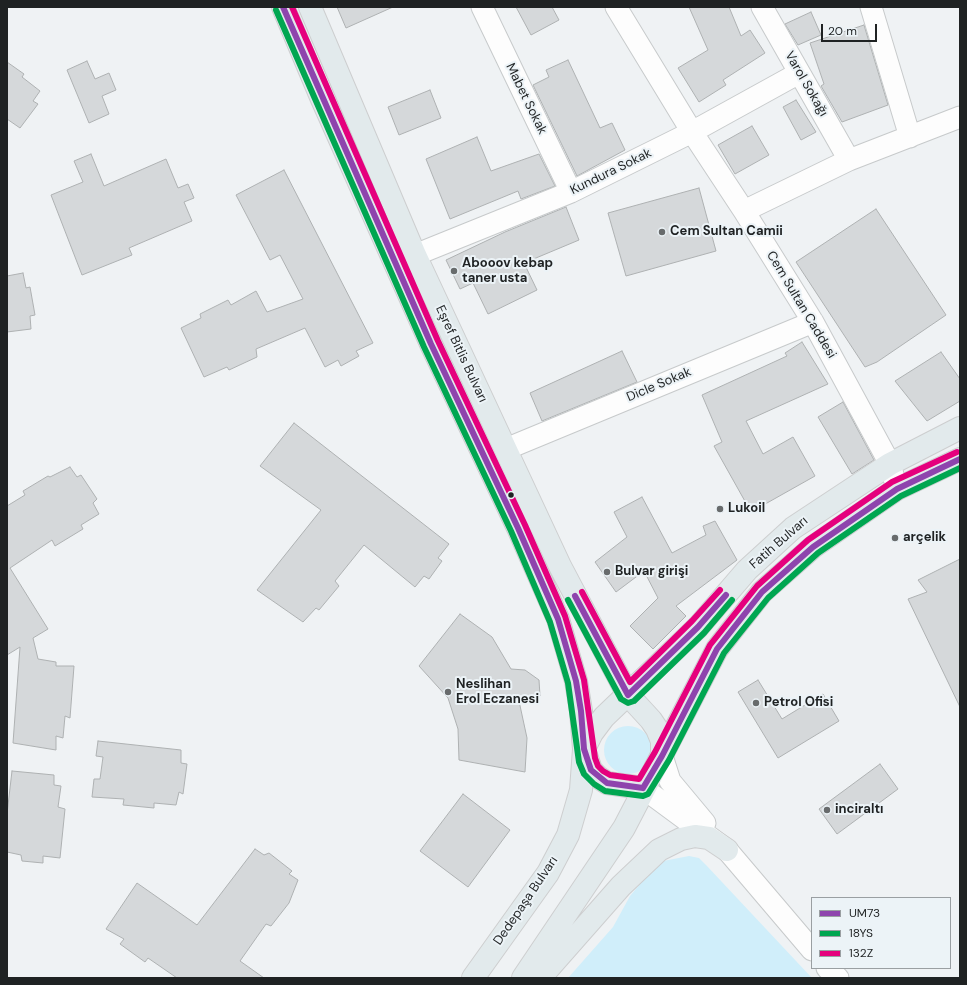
<!DOCTYPE html>
<meta charset="utf-8">
<style>
body{margin:0}
#map{position:relative;width:967px;height:985px;overflow:hidden;background:#eff2f4;font-family:"DM Sans",sans-serif}
canvas{display:block}
.frame{position:absolute;inset:0;border:8px solid #1f2223;pointer-events:none}
.legend{position:absolute;left:811px;top:897px;width:140px;height:72px;box-sizing:border-box;background:#ecf3f7;border:1px solid #9a9fa2;margin:0;padding:5px 7px;list-style:none;font-size:12px;color:#1f2223}
.legend li{display:flex;align-items:center;gap:8px;height:20px}
.legend b{width:20px;border:1px solid #9a9fa2}
.scale{position:absolute;left:821px;top:24px;width:56px;height:18px;box-sizing:border-box;border:2px solid #1f2223;border-top:0;padding-left:5px;font-size:12px;line-height:14px;white-space:nowrap;color:#1f2223;-webkit-text-stroke:3px #ecf3f7;paint-order:stroke}
</style>
<div id="map">
<canvas width="967" height="985"></canvas>
<div class="frame"></div>
<ul class="legend">
<li><b style="height:5px;background:#8e44ad"></b>UM73</li>
<li><b style="height:5px;background:#00a651"></b>18YS</li>
<li><b style="height:5px;background:#e5007d"></b>132Z</li>
</ul>
<div class="scale">20 m</div>
</div>
<script>
const c = document.querySelector('canvas').getContext('2d');
c.lineJoin = 'round';
function fillPath(path, color) { c.fillStyle = color; c.fill(path, 'evenodd'); }
const toPath = rows => new Path2D(rows.map(r => 'M' + r).join(''));
function trace(path, color, width, dash) { c.strokeStyle = color; c.lineWidth = width; c.lineCap = dash ? 'butt' : 'round'; c.setLineDash(dash || []); c.stroke(path); }
function write(font, color, halo, rows, align = 'center') {
  c.font = font + ' "DM Sans",sans-serif'; c.lineWidth = 4; c.setLineDash([]); c.textBaseline = 'middle'; c.strokeStyle = halo; c.fillStyle = color; for (const [text, x, y, turn = 0] of rows) {
    c.save(); c.translate(x, y); c.rotate((+turn || 0) * Math.PI / 180); c.textAlign = isNaN(turn) ? turn : align; if (halo) c.strokeText(text, 0, 0); c.fillText(text, 0, 0); c.restore();
  }
}
fillPath(toPath([
 '604 750a24 24 0 1 1 48 0a24 24 0 1 1-48 0Z',
 [689,856,699,858,706,865,812,978,568,978,613,927,630,896,658,862]
]), '#d0eefa');
const building = toPath([
 [337,7,393,7,346,28,337,7],
 [516,7,552,7,559,20,531,35,516,7],
 [689,7,729,7,741,36,750,30,765,53,723,80,726,85,699,102,678,68,708,50,689,7],
 [811,12,821,35,798,45,785,24,811,12],
 [864,25,888,105,842,122,821,86,824,84,810,43,864,25],
 [568,60,600,128,612,123,625,150,577,176,533,85,549,77,546,70,568,60],
 [87,61,95,79,109,73,116,90,102,96,109,114,89,123,67,70,87,61],
 [7,62,24,74,22,77,40,91,33,101,38,104,20,128,7,119,7,62],
 [430,90,441,118,399,135,388,107,430,90],
 [796,100,816,132,801,140,783,107,796,100],
 [752,126,769,155,735,174,718,145,752,126],
 [477,137,491,171,539,154,555,186,521,199,518,191,450,219,426,159,477,137],
 [91,154,104,186,166,159,178,188,188,184,194,198,184,202,192,221,129,248,132,255,82,275,51,195,83,182,74,161,91,154],
 [284,170,373,343,356,351,359,356,341,366,338,360,325,367,305,328,256,349,257,357,229,370,227,367,204,377,181,328,201,318,200,314,228,300,231,305,256,291,267,312,303,299,280,255,270,260,236,195,284,170],
 [699,188,716,251,626,276,608,213,699,188],
 [566,207,579,240,524,263,537,290,488,314,473,283,460,289,446,260,505,232,566,207],
 [876,209,946,315,877,362,865,367,796,262,876,209],
 [23,273,26,288,30,287,35,315,30,316,31,329,7,332,7,276,23,273],
 [802,342,828,384,746,421,763,454,793,437,815,476,751,512,714,446,722,442,702,395,787,356,785,353,802,342],
 [622,351,637,382,542,421,530,393,622,351],
 [941,352,960,379,960,401,927,421,895,381,941,352],
 [843,402,874,460,852,474,818,417,843,402],
 [294,423,449,544,438,558,442,561,429,579,424,576,415,587,364,545,335,581,339,586,319,610,316,608,303,622,257,590,321,510,260,466,294,423],
 [70,467,77,477,81,475,97,499,93,503,99,514,81,525,83,529,55,546,52,540,10,568,48,629,33,638,38,659,56,662,56,666,74,666,70,718,65,716,63,738,56,736,56,750,13,743,20,647,7,655,7,506,25,495,23,491,48,476,50,477,70,467],
 [642,497,672,553,706,535,703,526,715,521,737,560,676,606,686,616,653,649,630,626,658,598,644,571,616,592,595,562,627,537,614,512,642,497],
 [960,559,960,707,908,599,927,592,918,580,960,559],
 [460,614,492,637,511,669,525,670,539,680,540,696,519,701,527,738,525,772,459,760,458,729,448,698,419,666,460,614],
 [758,680,782,719,823,694,839,721,778,758,738,692,758,680],
 [98,741,181,750,181,763,187,764,183,794,179,792,176,805,154,803,154,808,123,805,124,799,92,797,94,779,100,779,103,757,96,756,98,741],
 [880,764,898,789,837,834,819,809,880,764],
 [12,771,54,775,54,785,61,786,58,807,65,809,60,858,43,856,43,863,22,861,21,855,7,852,7,814,12,771],
 [463,794,510,830,468,887,420,851,463,794],
 [255,849,264,855,269,853,292,871,289,874,298,880,289,903,271,926,266,924,240,961,264,978,177,978,148,958,145,962,120,944,124,939,106,929,137,883,197,925,255,849]
]);
fillPath(building, '#d5d8da');
trace(building, '#aeb1b2', 1);
const minor = toPath([
 [482,7,571,192],
 [616,7,692,132,744,211,813,322,890,464,897,489],
 [762,7,849,160],
 [871,7,910,137],
 [744,211,849,160,960,117],
 [415,255,571,192,692,132,799,73],
 [506,449,813,322],
 [662,756,670,781,705,823],
 [643,788,727,850,812,950],
 [827,968,838,978]
]);
const primary = toPath([
 [283,7,321,97,431,344,518,528,558,619,576,681,581,711,584,749,591,770,598,777,607,783,643,788],
 [310,7,415,255,560,566,628,695,651,720,657,729,662,741,662,756],
 [473,978,548,873,568,835,581,790,584,749,592,733,604,717,698,627,747,570,793,528,890,464,960,428],
 [523,978,624,828,717,649,762,592,813,547,897,489,960,459],
 [540,978,621,886,659,850,681,839,695,836,709,838,727,850]
]);
trace(minor, '#c7cacb', 23);
trace(primary, '#cdcecf', 24);
trace(minor, '#fdfdfd', 21);
trace(primary, '#e2eaec', 22);
trace(toPath([
 [283,7,431,344,518,528,558,619,576,681,581,711,584,749,591,770,607,783,643,788],
 [575,596,628,695],
 [628,695,698,627,726,595],
 [643,788,662,756,717,649,762,592,813,547,897,489,960,459]
]), '#8e44ad', 6);
trace(toPath([
 [276,10,424,347,511,531,550,622,568,683,579,762,584,774,594,784,605,791,643,796,648,794,669,760,724,653,768,598,818,553,901,496,960,468],
 [568,600,621,699,628,703,634,701,704,633,732,600]
]), '#00a651', 6);
trace(toPath([
 [292,7,438,341,525,525,565,616,584,680,595,758,598,766,603,771,610,775,639,779,655,752,710,645,757,586,808,540,892,482,957,452],
 [582,592,630,682,692,621,720,590]
]), '#e5007d', 6);
for (const [x, y, r, color] of [
 [662,232,4,"#686b6c"],
 [454,271,4,"#686b6c"],
 [511,495,3.5,"#1f2223"],
 [720,509,4,"#686b6c"],
 [895,538,4,"#686b6c"],
 [607,572,4,"#686b6c"],
 [448,692,4,"#686b6c"],
 [756,703,4,"#686b6c"],
 [827,810,4,"#686b6c"]
]) { const dot = new Path2D(); dot.arc(x, y, r, 0, 2 * Math.PI); c.fillStyle = color; c.fill(dot); trace(dot, '#ecf3f7', 1.5); }
write('13px', '#1f2223', '#ecf3f7', [
 ["Varol Sokağı",806,84,60],
 ["Mabet Sokak",526,99,64],
 ["Kundura Sokak",611,172,-26],
 ["Cem Sultan Caddesi",801,305,59],
 ["Eşref Bitlis Bulvarı",461,354,65],
 ["Dicle Sokak",659,385,-23],
 ["Fatih Bulvarı",779,543,-41],
 ["Dedepaşa Bulvarı",526,901,-56]
]);
write('bold 13px', '#1f2223', '#ecf3f7', [
 ["Cem Sultan Camii",670,232],
 ["Abooov kebap",462,264],
 ["taner usta",462,279],
 ["Lukoil",728,509],
 ["arçelik",903,538],
 ["Bulvar girişi",615,572],
 ["Neslihan",456,685],
 ["Erol Eczanesi",456,700],
 ["Petrol Ofisi",764,703],
 ["inciraltı",835,810]
], 'left');
</script>
